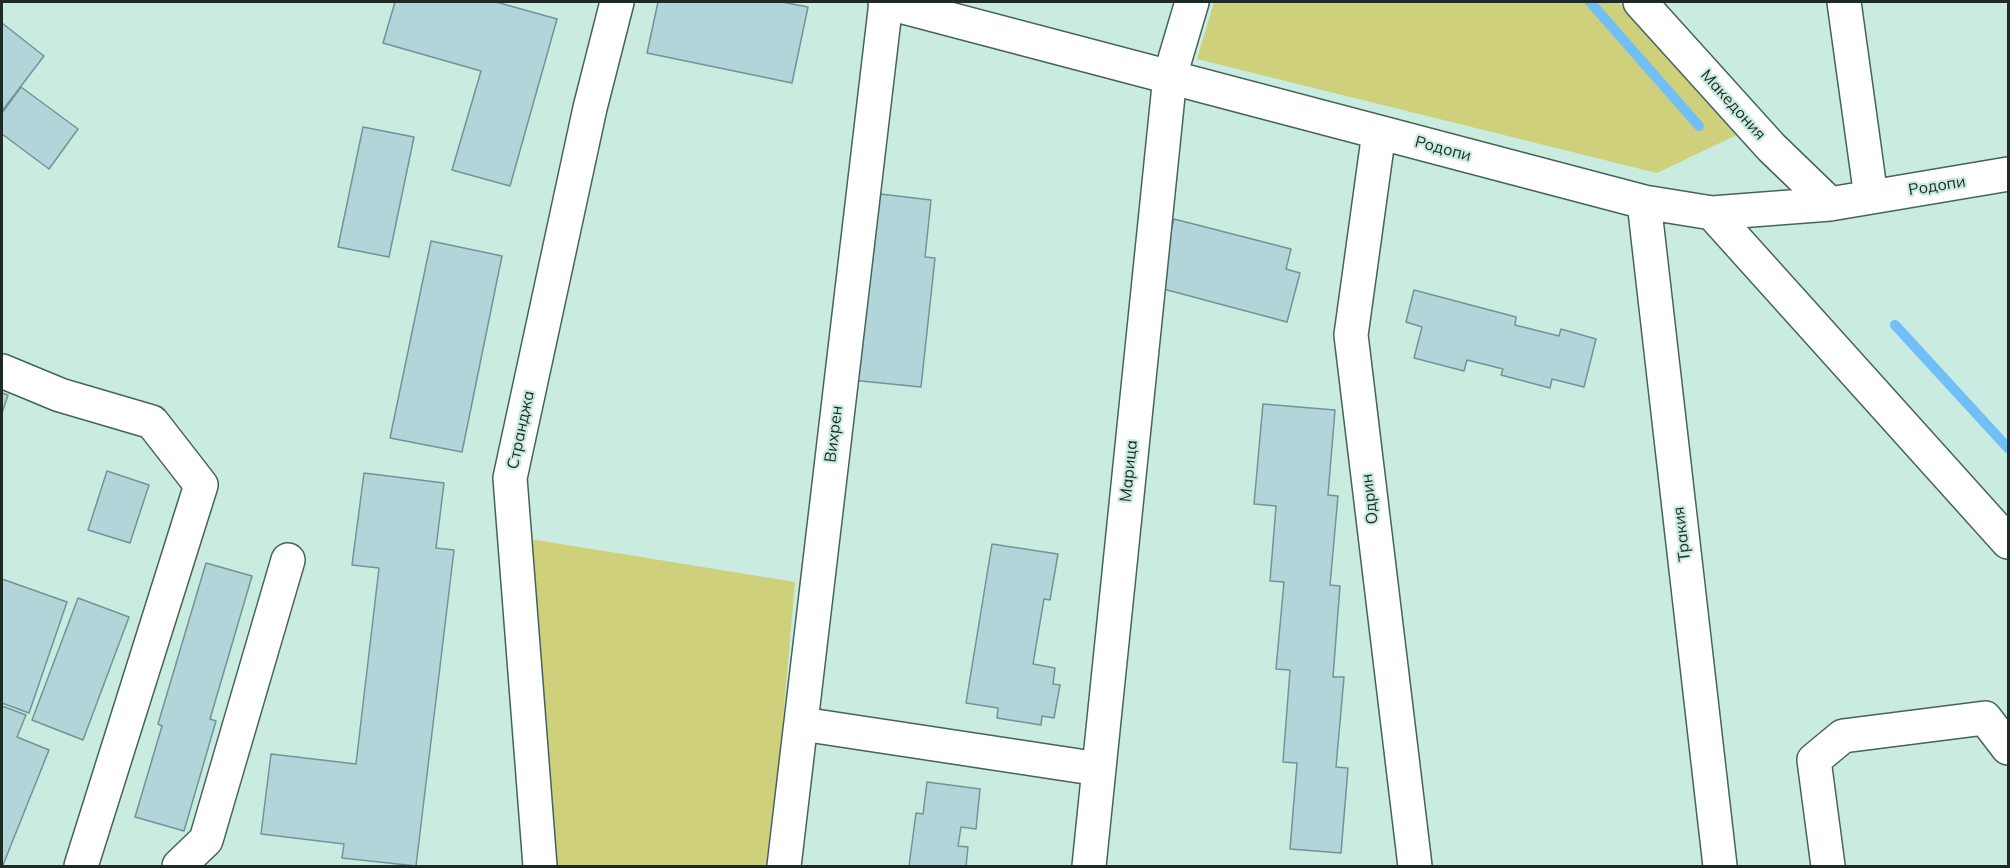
<!DOCTYPE html>
<meta charset="utf-8">
<style>
body{margin:0}
#map{position:relative;width:2010px;height:868px;overflow:hidden;background:#caebe0;font-family:Mulish,sans-serif}
canvas{display:block}
.frame{position:absolute;inset:0;border:3px solid #1d2a26;pointer-events:none}
</style>
<div id="map">
<canvas width="2010" height="868"></canvas>
<div class="frame"></div>
</div>
<script>
const c = document.querySelector('canvas').getContext('2d');
c.lineJoin = 'round';
function fillPath(path, color) { c.fillStyle = color; c.fill(path, 'evenodd'); }
const toPath = rows => new Path2D(rows.map(r => 'M' + r).join(''));
function trace(path, color, width, dash) { c.strokeStyle = color; c.lineWidth = width; c.lineCap = dash ? 'butt' : 'round'; c.setLineDash(dash || []); c.stroke(path); }
function write(font, color, halo, rows, align = 'center') {
  c.font = font + ' Mulish,sans-serif'; c.lineWidth = 4.5; c.setLineDash([]); c.textBaseline = 'middle'; c.strokeStyle = halo; c.fillStyle = color; for (const [text, x, y, turn = 0] of rows) {
    c.save(); c.translate(x, y); c.rotate((+turn || 0) * Math.PI / 180); c.textAlign = isNaN(turn) ? turn : align; if (halo) c.strokeText(text, 0, 0); c.fillText(text, 0, 0); c.restore();
  }
}
fillPath(toPath([
 [1214,2,1618,2,1745,131,1657,173,1197,59],
 [524,538,795,582,782,732,766,866,551,866]
]), '#cfd07c');
trace(toPath([
 [1590,2,1699,126],
 [1895,325,2008,448]
]), '#70bff6', 10);
const building = toPath([
 [395,2,496,2,557,19,510,186,452,170,481,71,383,43,395,2],
 [658,2,782,2,808,7,792,83,647,53,658,2],
 [2,23,44,56,2,111,2,23],
 [21,87,78,129,49,169,2,134,2,113,21,87],
 [363,127,414,137,389,257,338,247,363,127],
 [872,193,931,200,925,257,935,258,921,387,851,380,872,193],
 [1174,219,1291,249,1286,269,1300,273,1287,322,1156,287,1174,219],
 [431,241,502,256,462,452,390,438,431,241],
 [1414,290,1516,317,1515,325,1559,336,1561,329,1596,339,1584,387,1552,379,1550,388,1501,375,1503,369,1467,360,1464,371,1414,358,1422,327,1406,322,1414,290],
 [2,393,8,395,2,413,2,393],
 [1263,404,1335,410,1328,495,1338,496,1330,585,1340,586,1333,677,1344,677,1336,767,1348,768,1341,853,1290,849,1297,763,1283,762,1290,670,1276,669,1284,582,1270,581,1276,506,1254,504,1263,404],
 [107,471,149,485,130,543,88,530,107,471],
 [364,473,444,483,436,548,454,550,416,866,342,858,344,844,261,834,271,754,356,764,379,568,352,565,364,473],
 [992,544,1058,554,1050,600,1044,599,1033,664,1055,668,1053,684,1060,685,1054,718,1042,716,1041,725,997,718,998,708,966,703,992,544],
 [206,563,252,576,210,719,216,721,184,831,135,817,162,726,158,724,206,563],
 [2,579,67,602,29,713,2,703,2,579],
 [78,598,129,617,83,740,32,720,78,598],
 [2,706,26,715,17,737,49,750,3,865,2,864,2,706],
 [927,782,980,789,976,829,961,827,958,846,968,847,966,866,909,866,916,813,923,814,927,782]
]);
fillPath(building, '#b2d5da');
trace(building, '#729398', 1.5);
const minor = toPath([
 [885,2,1644,202,1712,213,1830,204,2008,174],
 [1640,2,1771,147,1830,204],
 [1844,2,1871,197],
 [1379,132,1351,335,1415,866],
 [1644,202,1720,866],
 [1712,213,2008,542],
 [2,371,60,395,152,422,201,485,81,866],
 [802,724,1099,769],
 [179,866,206,840,288,560],
 [540,866,510,478,590,108,617,2],
 [784,866,886,2],
 [1089,866,1170,76,1192,2],
 [1828,866,1814,760,1843,736,1985,718,2008,748]
]);
trace(minor, '#46635b', 36);
trace(minor, '#fff', 33);
write('16px', '#1d2a26', '#caebe0', [
 ["Македония",1733,105,48],
 ["Родопи",1443,149,15],
 ["Родопи",1937,186,-9],
 ["Странджа",521,430,-78],
 ["Вихрен",834,434,-83],
 ["Марица",1129,471,-84],
 ["Одрин",1370,499,-97],
 ["Тракия",1682,534,-97]
]);
</script>
